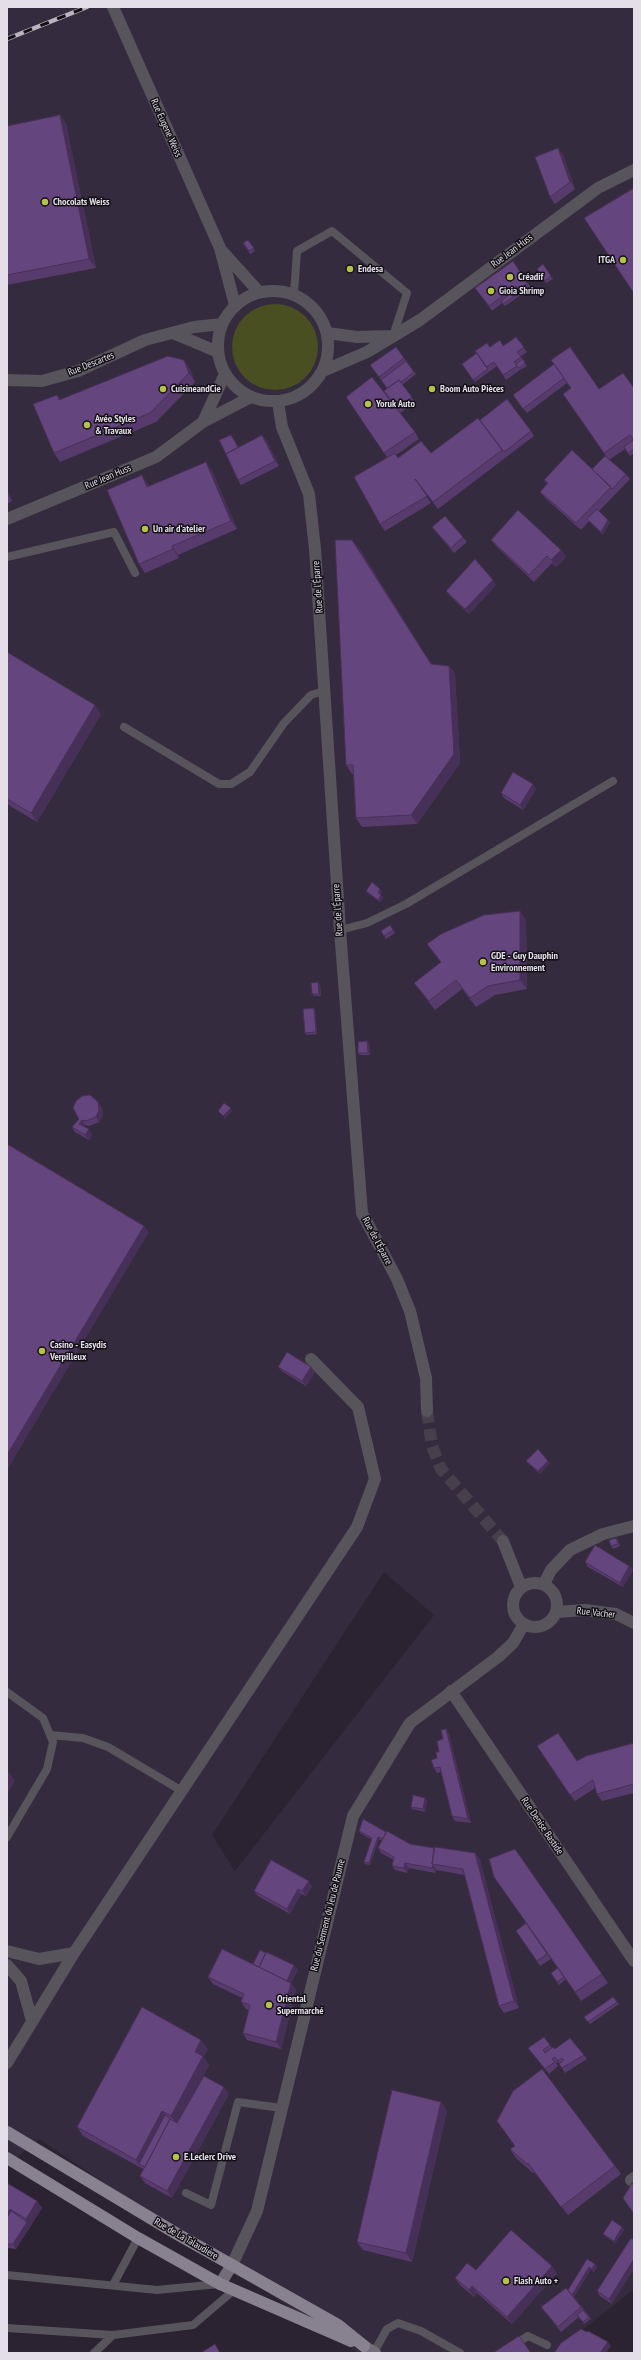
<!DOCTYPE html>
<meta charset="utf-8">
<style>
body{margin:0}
#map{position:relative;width:641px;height:2360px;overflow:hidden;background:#2b2331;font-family:"PT Sans Narrow",sans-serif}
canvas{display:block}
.frame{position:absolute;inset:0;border:8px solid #e3dee8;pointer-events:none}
</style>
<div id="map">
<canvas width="641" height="2360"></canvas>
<div class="frame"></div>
</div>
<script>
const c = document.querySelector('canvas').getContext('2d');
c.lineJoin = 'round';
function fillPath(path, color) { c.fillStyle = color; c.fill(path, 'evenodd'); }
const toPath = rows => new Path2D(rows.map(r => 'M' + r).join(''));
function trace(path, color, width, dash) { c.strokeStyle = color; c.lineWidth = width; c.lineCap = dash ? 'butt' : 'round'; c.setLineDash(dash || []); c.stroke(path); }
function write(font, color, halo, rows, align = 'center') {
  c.font = font + ' "PT Sans Narrow",sans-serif'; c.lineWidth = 3; c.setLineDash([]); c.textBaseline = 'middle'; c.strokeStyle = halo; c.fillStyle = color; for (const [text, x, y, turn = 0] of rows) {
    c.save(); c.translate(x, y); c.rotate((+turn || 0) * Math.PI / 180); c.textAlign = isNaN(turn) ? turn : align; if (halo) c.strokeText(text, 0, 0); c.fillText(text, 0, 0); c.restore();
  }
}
fillPath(toPath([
 [7,7,634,7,634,2289,554,2353,358,2353,39,2139,7,2166],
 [384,1572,434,1615,235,1871,212,1835]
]), '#352b3e');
fillPath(toPath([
 '232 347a43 43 0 1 1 86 0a43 43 0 1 1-86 0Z'
]), '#4a4f21');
trace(toPath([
 [427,1411,432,1446,441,1469,503,1541]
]), '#473f4c', 12, [12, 6]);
trace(toPath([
 [294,294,297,251,332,231,407,293,393,336],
 [7,557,114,532,135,573],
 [124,727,219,784,231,784,250,772,284,723,311,695,324,691],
 [340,930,367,923,406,904,613,781],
 [7,1692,43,1718,53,1742,47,1769,7,1837],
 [50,1735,83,1738,108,1747,182,1791],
 [186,2193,211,2205,238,2102,281,2108],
 [7,2275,157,2290,219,2284],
 [113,2285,138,2238],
 [7,2328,113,2335,193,2325,233,2291],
 [374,2352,387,2329,398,2323,421,2331,460,2353],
 [94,2353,113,2335],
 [501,2353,528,2336,547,2345]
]), '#58545b', 8);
trace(toPath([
 [113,7,220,248,235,305],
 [222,251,259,292],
 '218 346a55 55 0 1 1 110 0a55 55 0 1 1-110 0Z',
 [173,333,218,352],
 [327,333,357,337,392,336],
 [323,371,367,352,420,320,598,188,634,170],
 [7,380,42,381,78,371,145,340,194,327,222,324],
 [278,402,282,427,309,494,315,549,340,930,362,1213,397,1279,410,1311,426,1378,427,1411],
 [203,422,225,374],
 [7,519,156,457,203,422,251,397],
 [503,1541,521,1587],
 '513 1605a22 22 0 1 1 44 0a22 22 0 1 1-44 0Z',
 [544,1584,551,1570,570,1550,603,1534,634,1526],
 [557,1612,585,1610,616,1614,634,1623],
 [451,1691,634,1961],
 [7,1951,39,1959,74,1953],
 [7,1965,21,1981,32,2021],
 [7,2063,74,1953,357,1527,375,1479,358,1407,311,1359],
 [631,2180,634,2178],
 [232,2265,257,2211,353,1816,410,1723,498,1657,513,1643,524,1624]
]), '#58545b', 12);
trace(toPath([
 [220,2284,232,2265],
 [364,2346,375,2353]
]), '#736d79', 12);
trace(toPath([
 [7,2132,177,2234,338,2325,364,2346],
 [7,2158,138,2238,220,2284,351,2341]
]), '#88818f', 12);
const rail = toPath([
 [7,39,87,7]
]);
trace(rail, '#bab4bf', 4.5);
trace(rail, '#110e14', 3, [9]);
fillPath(toPath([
 [60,115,66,124,96,268,7,285,7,126],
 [558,148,563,155,575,189,555,204,550,197],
 [248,240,255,251,250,254,243,243],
 [513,261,531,288,505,306,502,303,492,311,475,288],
 [543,264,553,279,546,283,537,269],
 [516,337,527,352,521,356,527,366,520,370,506,380,497,366,475,382,462,364,490,347,504,346],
 [396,347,416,374,402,385,415,402,400,413,384,391,387,388,370,365],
 [554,364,599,389,634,388,634,453,630,456,625,449,609,460,626,474,630,479,599,511,610,522,603,535,589,521,581,530,545,498,540,492,547,484,544,480,592,469,608,459,563,394,571,388,567,383,527,413,516,400],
 [190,369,195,382,156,422,60,462,54,453,57,395,60,399],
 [346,397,415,432,419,439,396,455,398,458,431,453,480,420,531,431,534,436,438,509,420,486,431,503,385,531,380,524,387,457],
 [233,437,238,447,266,440,279,466,241,485,238,480],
 [212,471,237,529,178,555,179,558,145,573,139,564,148,484,149,487],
 [7,489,12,501,7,504],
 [432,527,463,537,467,542,454,553,436,532],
 [491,540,561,550,566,557,556,567,552,563,534,582,496,546],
 [359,548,431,664,449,666,455,674,460,763,417,824,362,827,356,818,354,774,352,774,346,765],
 [493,580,496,585,469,614,449,595,446,591],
 [7,652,101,714,37,822,7,804],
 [533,784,536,789,523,810,504,798,501,793],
 [366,891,382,891,380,894,383,897,380,902,368,893],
 [526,920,527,989,495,995,476,1007,462,989,435,1010,414,983,441,962,427,944],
 [390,925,395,933,386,939,381,931],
 [320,984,321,996,314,996,312,994],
 [315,1011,317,1034,307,1035,305,1033],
 [367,1041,369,1044,370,1055,360,1055,358,1053],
 [102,1107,103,1115,99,1122,89,1126,85,1125,84,1126,92,1134,89,1140,75,1132,72,1127],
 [278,1367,311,1367,315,1372,306,1386,282,1371],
 [526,1461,548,1461,550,1463,540,1474,528,1463],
 [616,1538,618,1540,620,1546,613,1549,611,1546],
 [585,1562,629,1566,633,1570,623,1587,588,1567],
 [446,1729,449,1734,471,1823,455,1821,452,1816,441,1772,437,1773,434,1768,443,1739],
 [634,1743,634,1793,602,1801,597,1794,595,1788,575,1801,570,1795,577,1761],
 [425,1798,427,1801,425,1812,412,1809,411,1807],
 [359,1831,387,1832,410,1844,434,1848,475,1853,480,1860,519,2008,504,2013,499,2006,465,1875,436,1870,436,1873,409,1868,407,1873,395,1870,392,1866,394,1860,381,1853,378,1848,382,1841,379,1839,370,1865,365,1864,364,1862,372,1840,360,1833],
 [515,1849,608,1983,581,2001,566,1979,559,1985,551,1973,558,1968,530,1928,551,1959,540,1966,516,1931,526,1923],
 [312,1886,306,1896,301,1894,290,1914,258,1896,254,1891],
 [253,1964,294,1965,298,1970,291,1983,296,1990,281,2049,247,2040,243,2033,249,2010,246,2009,241,2002,242,1998,213,1984,208,1977],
 [613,1997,619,2004,590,2024,584,2017],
 [544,2037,552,2048,555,2049,584,2055,587,2059,565,2073,558,2062,556,2063,558,2066,549,2074,528,2048],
 [208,2049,203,2057,209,2065,188,2104,224,2087,229,2094,172,2198,145,2183,140,2176,143,2169,83,2136,77,2127],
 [447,2111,412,2262,363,2250,357,2242],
 [497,2121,615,2166,621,2174,568,2215,534,2172,533,2173,516,2158,510,2149,515,2146],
 [7,2183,37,2201,42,2208,16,2249,7,2248],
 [622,2227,624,2230,615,2243,605,2236,603,2234],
 [631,2238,612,2304,600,2296,597,2291],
 [587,2259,597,2267,594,2272,591,2269,574,2297,591,2319,584,2324,579,2317,561,2332,541,2307,568,2290],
 [476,2270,557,2273,512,2324,477,2293,474,2297,460,2285,455,2278]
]), '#573b6c');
fillPath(toPath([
 [60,115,66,124,96,268,89,259],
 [558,148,563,155,575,189,570,182],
 [184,360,190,369,195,382,189,373],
 [262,435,266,440,279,466,275,461],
 [206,462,212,471,237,529,231,521],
 [142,475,148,484,153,496,147,487],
 [7,489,12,501,9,497,7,492],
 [608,520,610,522,603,535,601,532],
 [352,540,359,548,437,673,431,664],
 [172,546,178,555,179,558,173,549],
 [561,550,566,557,556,567,551,560],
 [493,580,496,585,469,614,465,609],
 [449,666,455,674,460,763,417,824,411,815],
 [95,705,101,714,37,822,31,813],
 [533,784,536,789,523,810,520,805],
 [380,889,382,891,380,895,378,893],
 [381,895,383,897,380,902,378,900],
 [520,911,526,920,527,989,520,980],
 [318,982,320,984,321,996,319,994],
 [314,1008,315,1011,317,1034,316,1032],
 [367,1041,369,1044,370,1055,368,1053],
 [98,1102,102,1107,103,1115,99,1122,96,1117],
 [231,1108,232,1111,225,1119,223,1116],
 [82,1120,85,1125,83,1128,79,1124],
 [89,1129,92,1134,89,1140,85,1135],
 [144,1226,149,1232,7,1470,7,1455],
 [311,1367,315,1372,306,1386,302,1381],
 [548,1461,550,1463,540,1474,538,1471],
 [629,1566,633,1570,623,1587,620,1583],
 [446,1729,449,1734,471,1823,468,1819],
 [9,1772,15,1781,7,1794,7,1775],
 [425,1798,427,1801,425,1812,423,1809],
 [378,1837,379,1839,370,1865,369,1863],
 [475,1853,480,1860,519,2008,514,2001],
 [405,1863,409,1868,407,1873,404,1868],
 [433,1865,436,1870,436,1873,432,1868],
 [309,1881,312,1886,306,1896,302,1891],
 [298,1889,301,1894,290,1914,287,1909],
 [294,1965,298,1970,291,1983,296,1990,281,2049,276,2042,286,1983],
 [201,2040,208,2049,203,2057,209,2065,177,2125,171,2116,195,2052],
 [224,2087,229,2094,172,2198,167,2191],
 [441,2102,447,2111,412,2262,406,2253],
 [162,2111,168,2120,139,2164,136,2160],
 [37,2201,42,2208,16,2249,13,2244,27,2222,26,2219],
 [10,2209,14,2216,7,2228,7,2214],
 [622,2227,624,2230,615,2243,614,2241],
 [634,2259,634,2269,612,2304,609,2299],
 [595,2264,597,2267,594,2272,592,2269],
 [552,2266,557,2273,512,2324,507,2317],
 [589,2267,591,2269,573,2298,572,2295],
 [472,2286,477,2293,474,2297,469,2290],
 [608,2342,611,2346,606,2353,600,2353]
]), '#473058');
const building = toPath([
 [60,115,89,259,7,275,7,126,60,115],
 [558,148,570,182,550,197,535,157,558,148],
 [634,188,634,292,633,292,584,218,634,188],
 [248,240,254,248,249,251,243,243,248,240],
 [513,261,527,283,519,289,516,286,489,306,475,288,513,261],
 [543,264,551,276,545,281,537,269,543,264],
 [518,288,521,291,503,304,501,301,518,288],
 [516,337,524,347,517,352,521,357,514,362,517,366,503,375,494,362,486,367,475,351,487,343,490,347,500,340,503,346,516,337],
 [396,347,404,358,379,377,370,365,396,347],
 [570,347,599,389,623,373,634,388,634,440,630,435,604,453,563,394,571,388,551,360,570,347],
 [477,353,488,369,473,380,462,364,477,353],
 [168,356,184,360,189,373,150,413,54,453,33,404,57,395,59,400,168,356],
 [523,359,525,363,519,368,516,364,523,359],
 [406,361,414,372,401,382,399,380,387,388,381,380,406,361],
 [554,364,564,378,523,409,513,395,554,364],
 [372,377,415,432,384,453,346,397,372,377],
 [399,380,412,397,397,408,384,391,399,380],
 [507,399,531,431,504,452,480,420,507,399],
 [478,418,502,450,433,502,415,479,427,496,380,524,354,477,395,453,398,458,421,441,431,453,478,418],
 [231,435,238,447,226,454,219,440,231,435],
 [262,435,275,461,238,480,226,454,262,435],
 [633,440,634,441,634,449,628,453,624,447,633,440],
 [572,450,611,487,576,523,540,492,548,483,544,480,572,450],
 [605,456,626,474,612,489,592,469,605,456],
 [206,462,231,521,172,546,173,549,139,564,107,490,142,475,147,487,206,462],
 [597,509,608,520,601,532,587,519,597,509],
 [518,510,561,550,551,560,547,556,529,575,491,540,518,510],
 [445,516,463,537,451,548,432,527,445,516],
 [335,540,352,540,431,664,449,666,454,754,411,815,356,818,353,765,346,765,335,540],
 [475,559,493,580,465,609,446,591,475,559],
 [7,652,95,705,31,813,7,799,7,652],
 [513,772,533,784,520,805,501,793,513,772],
 [372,882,380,889,378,893,381,895,378,900,366,891,372,882],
 [520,911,520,980,488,986,470,998,456,980,429,1001,414,983,441,962,427,944,441,934,484,915,520,911],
 [390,925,393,930,384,936,381,931,390,925],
 [318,982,319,994,312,994,311,983,318,982],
 [314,1008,316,1032,305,1033,303,1009,314,1008],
 [367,1041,368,1053,358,1053,358,1042,367,1041],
 [90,1095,98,1102,99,1110,96,1117,86,1121,82,1120,79,1124,89,1129,85,1135,72,1127,79,1119,73,1108,76,1101,82,1096,90,1095],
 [224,1103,231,1108,223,1116,218,1111,224,1103],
 [7,1144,144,1226,7,1455,7,1144],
 [287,1352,311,1367,302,1381,278,1367,287,1352],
 [538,1449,548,1461,538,1471,526,1461,538,1449],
 [616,1538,618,1544,611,1546,609,1540,616,1538],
 [595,1545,629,1566,620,1583,585,1562,595,1545],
 [446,1729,468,1819,452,1816,440,1767,434,1768,431,1760,437,1758,436,1752,439,1752,437,1741,443,1739,441,1730,446,1729],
 [558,1733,577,1761,586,1756,634,1743,634,1784,597,1794,593,1780,570,1795,537,1746,558,1733],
 [413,1795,425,1798,423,1809,411,1807,413,1795],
 [363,1819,386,1832,383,1839,378,1837,369,1863,364,1862,372,1838,359,1831,363,1819],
 [387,1831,410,1844,434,1848,432,1864,433,1865,432,1868,405,1863,404,1868,392,1866,394,1857,378,1848,387,1831],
 [435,1847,475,1853,514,2001,499,2006,463,1869,432,1864,435,1847],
 [515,1849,602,1974,575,1992,494,1877,489,1859,515,1849],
 [271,1860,309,1881,302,1891,298,1889,287,1909,254,1891,271,1860],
 [526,1923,547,1954,537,1961,516,1931,526,1923],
 [222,1949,291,1983,276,2042,243,2033,250,2005,241,2002,244,1994,208,1977,222,1949],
 [260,1950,266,1953,259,1967,253,1964,260,1950],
 [266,1952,294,1965,287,1981,259,1967,266,1952],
 [558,1968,564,1977,557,1982,551,1973,558,1968],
 [613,1997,617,2002,588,2022,584,2017,613,1997],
 [142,2007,201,2040,195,2052,203,2056,171,2116,162,2111,136,2160,77,2127,142,2007],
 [544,2037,550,2045,543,2050,545,2053,553,2047,555,2049,570,2038,584,2055,562,2068,559,2064,564,2060,562,2058,558,2061,555,2057,552,2059,555,2062,545,2069,528,2048,544,2037],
 [542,2069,615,2166,561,2207,528,2163,527,2164,510,2149,515,2146,497,2121,513,2091,542,2069],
 [204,2076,224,2087,167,2191,140,2176,170,2119,177,2123,204,2076],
 [392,2090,441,2102,406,2253,357,2242,392,2090],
 [165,2115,170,2119,145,2167,139,2164,165,2115],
 [7,2183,37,2201,26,2219,10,2209,7,2214,7,2183],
 [632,2183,634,2186,634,2214,623,2198,632,2183],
 [11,2211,27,2222,13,2244,7,2244,7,2218,11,2211],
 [612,2220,622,2227,614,2241,603,2234,612,2220],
 [511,2230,552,2266,507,2317,472,2286,469,2290,455,2278,467,2263,476,2270,511,2230],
 [631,2238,634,2240,634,2259,609,2299,597,2291,631,2238],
 [587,2259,595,2264,592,2269,589,2267,572,2295,568,2290,587,2259],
 [566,2288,581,2307,558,2327,541,2307,566,2288],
 [583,2310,589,2317,583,2322,577,2315,583,2310],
 [581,2329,587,2332,588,2331,608,2342,600,2353,554,2353,561,2343,581,2329],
 [519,2336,531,2353,493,2353,519,2336],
 [215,2344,220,2353,201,2353,215,2344]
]);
fillPath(building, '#65457e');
trace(building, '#473058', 1);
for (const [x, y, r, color] of [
 [45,202,4,"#b5c249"],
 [623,260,4,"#b5c249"],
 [350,269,4,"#b5c249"],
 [510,277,4,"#b5c249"],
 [491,291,4,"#b5c249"],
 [163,389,4,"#b5c249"],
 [432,389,4,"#b5c249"],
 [368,404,4,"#b5c249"],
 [87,425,4,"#b5c249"],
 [145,529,4,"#b5c249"],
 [483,962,4,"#b5c249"],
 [42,1351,4,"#b5c249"],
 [269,2005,4,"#b5c249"],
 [176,2157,4,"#b5c249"],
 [506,2281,4,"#b5c249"]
]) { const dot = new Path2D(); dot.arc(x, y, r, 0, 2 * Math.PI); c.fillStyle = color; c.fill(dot); trace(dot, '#110e14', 1.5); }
write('10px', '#e3dee8', '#110e14', [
 ["Rue Eugene Weiss",166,128,66],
 ["Rue Jean Huss",512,251,-37],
 ["Rue Descartes",91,364,-22],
 ["Rue Jean Huss",108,477,-23],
 ["Rue de l'Éparre",318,587,-94],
 ["Rue de l'Éparre",338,910,-94],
 ["Rue de l'Éparre",377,1241,62],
 ["Rue Vacher",596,1613,6],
 ["Rue Denise Bastide",542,1826,56],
 ["Rue du Serment du Jeu de Paume",328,1915,-76],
 ["Rue de La Talaudière",186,2239,30]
]);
write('bold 10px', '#e3dee8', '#110e14', [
 ["Chocolats Weiss",53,202],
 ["ITGA",615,260,"right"],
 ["Endesa",358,269],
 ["Créadif",518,277],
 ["Gioia Shrimp",499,291],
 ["CuisineandCie",171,389],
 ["Boom Auto Pièces",440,389],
 ["Yoruk Auto",376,404],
 ["Avéo Styles",95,419],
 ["& Travaux",95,431],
 ["Un air d'atelier",153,529],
 ["GDE - Guy Dauphin",491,956],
 ["Environnement",491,968],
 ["Casino - Easydis",50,1345],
 ["Verpilleux",50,1357],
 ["Oriental",277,1999],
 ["Supermarché",277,2011],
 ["E.Leclerc Drive",184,2157],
 ["Flash Auto +",514,2281]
], 'left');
</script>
